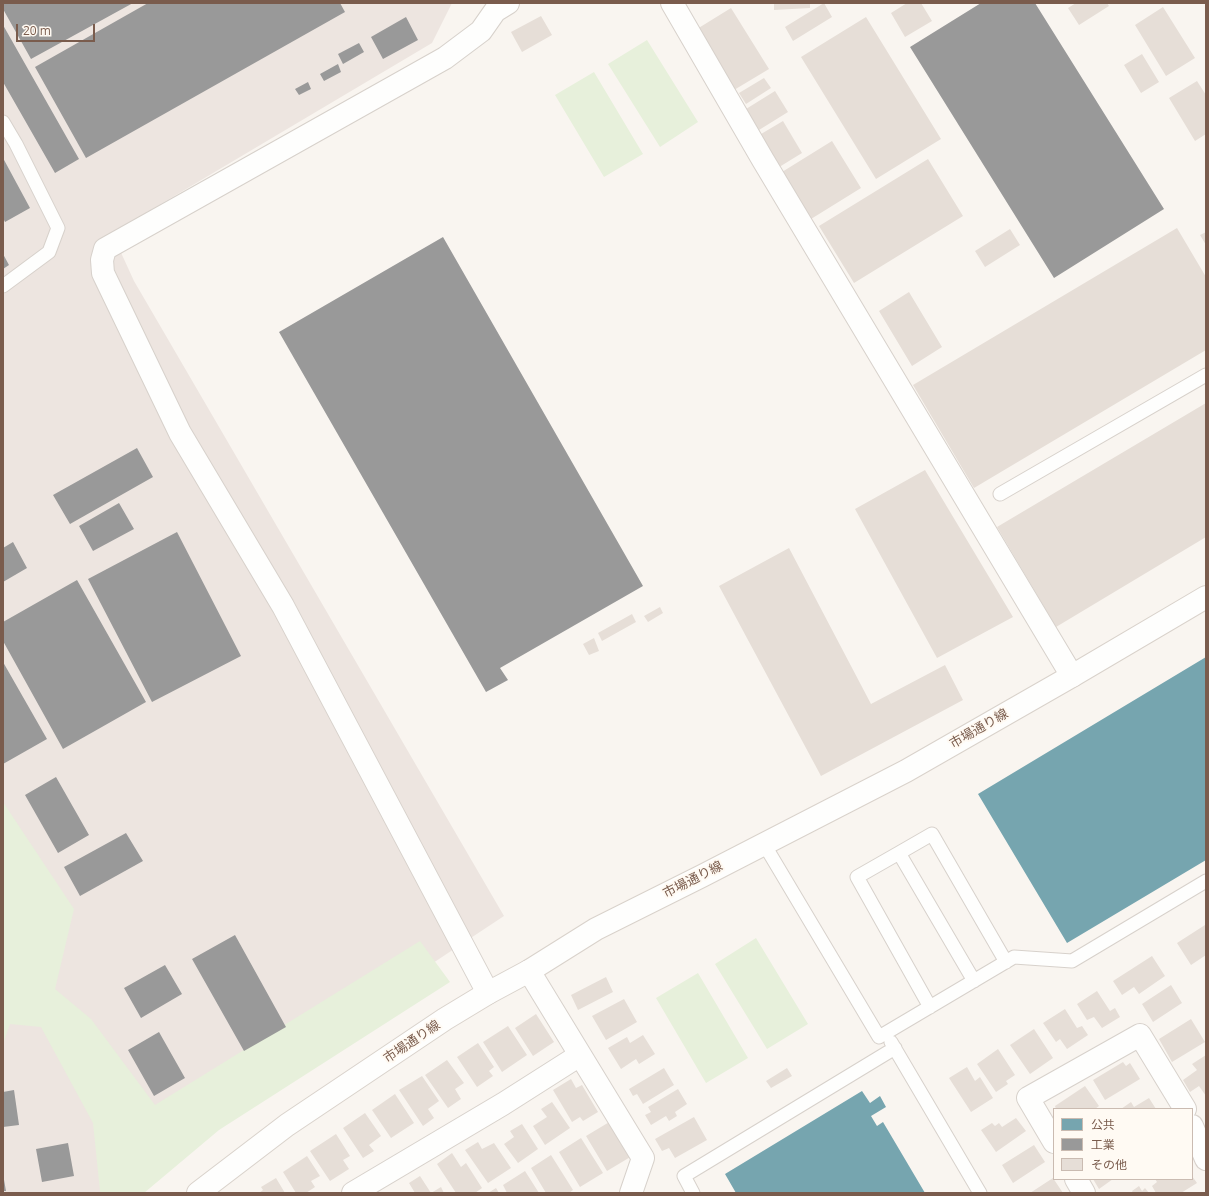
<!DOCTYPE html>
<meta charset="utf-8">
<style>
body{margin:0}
#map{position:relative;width:1209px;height:1196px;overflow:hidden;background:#f9f5f0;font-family:"Open Sans","Noto Sans JP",sans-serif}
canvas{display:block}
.frame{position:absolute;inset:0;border:4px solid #7a5c4d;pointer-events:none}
.legend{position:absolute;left:1053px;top:1108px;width:140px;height:72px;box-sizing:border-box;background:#fffaf3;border:1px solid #cabbb1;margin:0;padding:5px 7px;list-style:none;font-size:12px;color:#7a5c4d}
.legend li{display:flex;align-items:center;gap:8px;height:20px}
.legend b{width:20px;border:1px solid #cabbb1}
.scale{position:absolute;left:16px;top:24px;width:79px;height:18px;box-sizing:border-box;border:2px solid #7a5c4d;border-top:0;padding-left:5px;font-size:12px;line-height:14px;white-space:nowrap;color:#7a5c4d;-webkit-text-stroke:3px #fffaf3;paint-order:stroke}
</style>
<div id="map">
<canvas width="1209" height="1196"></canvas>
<div class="frame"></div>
<ul class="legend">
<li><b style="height:11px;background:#76a5af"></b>公共</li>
<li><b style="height:11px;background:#999"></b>工業</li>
<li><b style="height:11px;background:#e6ded7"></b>その他</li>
</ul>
<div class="scale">20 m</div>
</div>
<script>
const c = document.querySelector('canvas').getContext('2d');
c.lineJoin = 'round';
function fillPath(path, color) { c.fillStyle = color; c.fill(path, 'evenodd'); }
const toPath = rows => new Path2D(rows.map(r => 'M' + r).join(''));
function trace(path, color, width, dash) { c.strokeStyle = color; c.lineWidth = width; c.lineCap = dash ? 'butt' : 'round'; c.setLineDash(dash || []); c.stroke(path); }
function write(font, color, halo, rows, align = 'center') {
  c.font = font + ' "Open Sans","Noto Sans JP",sans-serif'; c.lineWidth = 4; c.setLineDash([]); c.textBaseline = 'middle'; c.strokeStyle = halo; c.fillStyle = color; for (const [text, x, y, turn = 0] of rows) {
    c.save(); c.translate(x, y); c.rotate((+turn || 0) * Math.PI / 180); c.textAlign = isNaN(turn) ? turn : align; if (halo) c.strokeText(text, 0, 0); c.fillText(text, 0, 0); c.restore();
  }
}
fillPath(toPath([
 [3,3,452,3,432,43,112,233,134,281,504,916,300,1051,130,1193,3,1193]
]), '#ede5e0');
fillPath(toPath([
 [647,40,698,122,660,147,608,64],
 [594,72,643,154,604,177,555,95],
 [3,802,74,909,55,989,91,1019,155,1105,420,941,450,982,219,1130,144,1193,101,1193,100,1191,93,1123,41,1027,10,1024,3,1044],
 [756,938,808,1024,767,1049,715,964],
 [698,973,748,1058,706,1083,656,998]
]), '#e7f0db');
fillPath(toPath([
 [1206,657,1206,860,1067,943,978,794],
 [862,1091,870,1103,880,1096,886,1107,871,1116,877,1126,883,1122,925,1193,736,1193,725,1174]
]), '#76a5af');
fillPath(toPath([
 [3,3,133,3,31,59,3,9],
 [148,3,340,3,345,12,86,158,35,67],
 [981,3,1035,3,1164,209,1054,278,910,47],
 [406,17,418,40,383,59,371,37],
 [3,25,79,159,55,173,3,82],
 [359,43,364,52,343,64,338,54],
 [338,64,341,72,324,81,320,74],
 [308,82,311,89,299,95,295,89],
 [3,158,30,208,5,222,3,218],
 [443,237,643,586,500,668,508,680,486,692,279,332],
 [3,254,9,265,3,269],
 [137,448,153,477,70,524,53,495],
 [119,503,134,529,93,551,79,526],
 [177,532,241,656,152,702,88,579],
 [13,542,27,568,3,582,3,548],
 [77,580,146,702,63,749,3,641,3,622],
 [3,662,47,739,3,764],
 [56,777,89,835,58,853,25,795],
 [126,833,143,861,80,896,64,867],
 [235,935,286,1027,244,1051,192,959],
 [165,965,182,994,141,1018,124,988],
 [159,1032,185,1078,154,1096,128,1050],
 [14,1090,19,1125,3,1127,3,1092],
 [68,1143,74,1176,42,1182,36,1149],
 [3,1174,6,1191,3,1191]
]), '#999');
fillPath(toPath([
 [774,3,810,3,810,8,774,10],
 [824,3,832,17,793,41,785,27],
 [907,3,921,3,932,21,905,37,891,13],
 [1076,3,1107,3,1109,6,1079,25,1068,8],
 [1163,7,1195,58,1166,76,1135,25],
 [731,8,769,69,734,90,697,29],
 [541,16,552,35,522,52,511,32],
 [866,17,941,139,876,179,801,57],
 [1142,54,1159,82,1141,93,1124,65],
 [764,78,771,88,746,104,739,93],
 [1197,81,1206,95,1206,134,1195,141,1169,98],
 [775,91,788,112,759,130,746,109],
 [783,121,802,153,776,169,756,137],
 [832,141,861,188,811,219,782,172],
 [928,159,963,216,854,283,819,226],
 [1177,228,1206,277,1206,350,974,488,913,385],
 [1010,229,1020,245,985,267,975,251],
 [1206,232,1206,245,1200,235],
 [909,292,942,347,912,366,879,311],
 [1206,403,1206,537,1056,627,997,527],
 [925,470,1013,617,937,658,855,509],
 [789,548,871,704,945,665,963,700,821,776,719,586],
 [660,607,663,613,648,622,644,616],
 [632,614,636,622,602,641,598,633],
 [594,638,599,651,589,655,583,644],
 [1205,925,1206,955,1191,965,1177,943],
 [1152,956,1165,976,1139,994,1134,987,1122,995,1113,981],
 [606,977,613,992,578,1010,571,995],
 [1171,985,1182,1003,1153,1022,1142,1004],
 [1097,991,1110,1011,1115,1008,1120,1017,1102,1028,1094,1017,1087,1020,1077,1004],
 [624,999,637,1022,606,1040,592,1016],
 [1065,1009,1077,1028,1082,1026,1088,1035,1067,1049,1060,1039,1056,1042,1043,1023],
 [536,1014,554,1042,533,1056,515,1028],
 [1191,1019,1205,1042,1172,1062,1159,1039],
 [508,1026,527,1055,502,1072,483,1042],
 [1034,1029,1053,1058,1030,1074,1010,1045],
 [643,1035,655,1054,639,1064,636,1059,621,1069,608,1048,627,1037,630,1043],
 [478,1043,494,1067,489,1071,493,1076,477,1087,457,1057],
 [998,1049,1015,1075,1006,1081,1008,1084,996,1092,977,1064],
 [1206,1055,1206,1096,1199,1086,1190,1092,1183,1080,1197,1070,1192,1064],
 [447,1060,464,1083,455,1089,461,1099,448,1108,425,1075],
 [1123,1062,1126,1066,1130,1063,1140,1079,1105,1100,1093,1080],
 [967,1067,975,1081,980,1077,993,1098,971,1112,949,1078],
 [664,1068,674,1085,643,1104,637,1094,633,1096,629,1089],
 [787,1068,792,1076,771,1088,766,1081],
 [422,1076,439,1101,428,1109,434,1118,423,1126,399,1090],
 [571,1079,576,1088,582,1085,598,1112,583,1121,580,1117,572,1122,553,1090],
 [1085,1086,1099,1106,1095,1109,1056,1109,1055,1106],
 [678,1089,687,1104,675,1112,677,1116,669,1121,666,1116,651,1125,645,1115,651,1112,648,1107],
 [395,1094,414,1123,391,1138,372,1110],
 [1149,1098,1156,1109,1121,1109,1131,1102,1134,1107],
 [552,1102,570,1128,545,1145,533,1126,547,1117,541,1109],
 [365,1113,381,1136,369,1145,374,1151,363,1158,343,1128],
 [694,1117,707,1140,675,1158,669,1148,662,1151,655,1139],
 [1016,1118,1026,1131,996,1152,981,1130,992,1123,995,1126,999,1123,1002,1127],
 [611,1121,632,1156,607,1171,586,1136],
 [522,1124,538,1149,518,1163,504,1144,514,1137,510,1131],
 [336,1134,350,1156,343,1160,349,1169,330,1181,310,1151],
 [581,1138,603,1173,580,1187,559,1152],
 [478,1142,482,1149,494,1143,511,1168,488,1183,465,1150],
 [1034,1145,1045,1162,1013,1183,1002,1165],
 [452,1153,461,1167,466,1163,482,1188,475,1193,456,1193,437,1164],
 [551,1155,573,1190,569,1193,546,1193,531,1168],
 [307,1156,320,1176,311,1181,315,1187,306,1193,296,1193,283,1172],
 [525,1171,539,1193,507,1193,503,1185],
 [420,1176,431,1193,441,1187,444,1193,415,1193,409,1183],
 [1192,1176,1197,1183,1181,1193,1156,1193,1152,1186,1157,1182,1155,1179,1192,1179],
 [276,1178,285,1193,259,1193,263,1190,261,1187],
 [1053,1178,1063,1193,1030,1193],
 [1093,1179,1113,1179,1099,1189],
 [1139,1186,1142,1191,1145,1188,1149,1193,1133,1193,1132,1191],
 [496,1188,499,1193,488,1193]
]), '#e6ded7');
const lane = toPath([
 [3,122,16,144,58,228,49,252,3,286],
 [1000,494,1206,375],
 [764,844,879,1037,1014,957,1072,961,1206,881],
 [899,853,932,834,1006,962],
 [930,1007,857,877,899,853,974,981],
 [891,1042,980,1193],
 [693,1193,684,1176,895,1048]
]);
const street = toPath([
 [672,3,763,160,1072,676],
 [529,971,643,1158,631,1193],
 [488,993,283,606,180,433,103,273,102,260,105,249,445,58,481,31,495,11,508,3],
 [1192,1126,1206,1159],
 [1054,1142,1028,1098,1140,1035,1185,1109],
 [1076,1179,1084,1193],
 [353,1193,503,1104,580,1055]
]);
const secondary = toPath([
 [198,1193,287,1125,445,1019,488,993,529,971,596,929,702,876,906,771,1072,676,1206,597]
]);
trace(lane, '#d7d1cb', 15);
trace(street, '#d7d1cb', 24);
trace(secondary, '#d9d2cb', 24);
trace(lane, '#fefefd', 13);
trace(street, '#fefefd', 22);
trace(secondary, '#fefefd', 22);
write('13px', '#7a5c4d', '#fffaf3', [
 ["市場通り線",979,729,-30],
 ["市場通り線",693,880,-27],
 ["市場通り線",412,1042,-34]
]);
</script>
